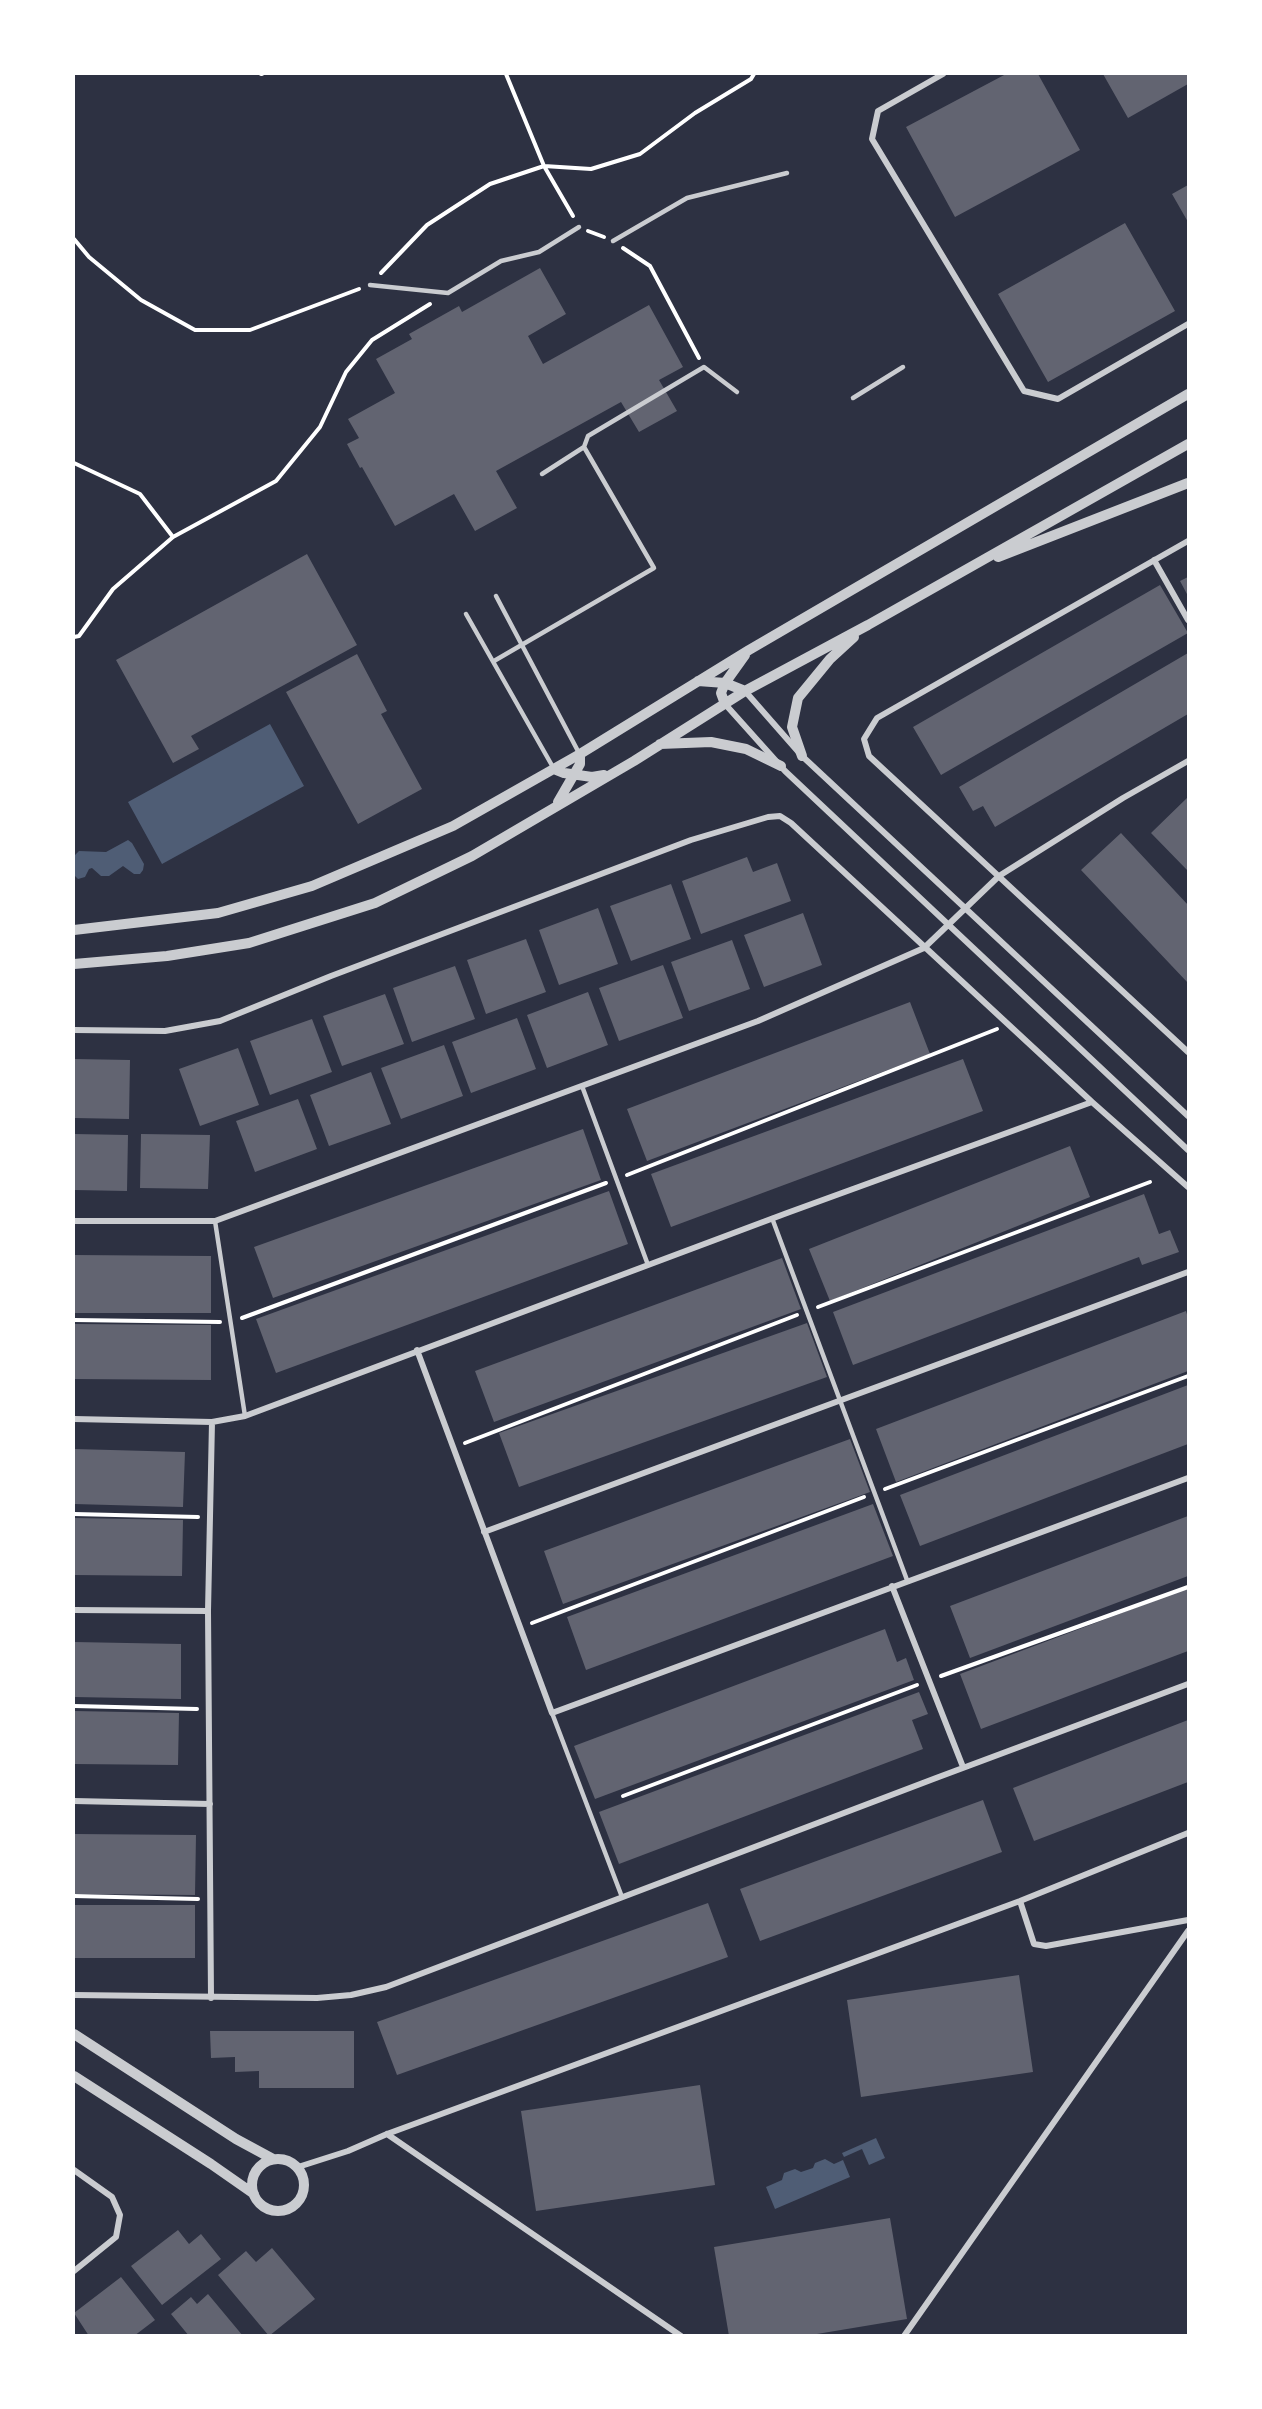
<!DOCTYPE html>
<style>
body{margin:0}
#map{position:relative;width:1262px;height:2409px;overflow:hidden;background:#2d3142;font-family:"Source Sans 3",sans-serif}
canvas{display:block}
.frame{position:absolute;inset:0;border:75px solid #fff;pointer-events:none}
</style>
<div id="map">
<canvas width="1262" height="2409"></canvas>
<div class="frame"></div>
</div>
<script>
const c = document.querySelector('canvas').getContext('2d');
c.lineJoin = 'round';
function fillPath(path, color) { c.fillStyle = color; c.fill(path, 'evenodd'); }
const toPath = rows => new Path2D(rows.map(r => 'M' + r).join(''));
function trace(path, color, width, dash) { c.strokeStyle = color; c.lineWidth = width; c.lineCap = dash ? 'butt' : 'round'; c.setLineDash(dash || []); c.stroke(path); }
fillPath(toPath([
 [270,724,304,786,162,864,128,802],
 [128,840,132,843,144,864,143,870,140,874,134,874,123,866,109,876,101,876,92,868,89,869,85,877,78,879,74,875,74,856,79,851,106,852],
 [876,2138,885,2158,869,2165,862,2149,844,2157,842,2153],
 [825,2159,834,2164,843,2160,850,2177,775,2209,766,2187,782,2180,784,2173,795,2169,801,2172,813,2168,815,2163]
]), '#4f5d75');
fillPath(toPath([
 [1006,74,1038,74,1080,150,955,217,906,127],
 [1103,74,1188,74,1188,84,1128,118],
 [1188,185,1188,222,1172,194],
 [1125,223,1175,311,1048,382,998,294],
 [540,268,566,314,528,336,543,364,649,305,683,367,659,380,677,411,639,432,621,402,496,471,517,508,475,531,454,494,395,526,362,467,360,468,347,444,359,438,348,419,395,393,376,359,412,339,409,334,459,306,462,312],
 [307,554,357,645,191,736,199,749,173,763,116,660],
 [1188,577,1188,596,1180,581],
 [1160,585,1188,633,941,775,913,727],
 [1188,653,1188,714,995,827,983,806,973,811,959,787],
 [357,654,387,711,381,714,422,789,358,824,286,692],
 [1188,797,1188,871,1151,833],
 [1121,833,1188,905,1188,983,1081,870],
 [747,857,753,872,777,863,791,901,701,934,682,881],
 [671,884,691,939,631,961,610,906],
 [598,908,618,964,559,985,539,930],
 [803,913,822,965,764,987,744,935],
 [526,939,546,992,486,1014,467,960],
 [732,940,750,989,689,1011,671,962],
 [663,965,683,1018,619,1041,599,988],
 [455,966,475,1019,412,1042,393,988],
 [588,992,608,1045,547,1068,527,1015],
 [385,994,404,1044,342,1066,323,1016],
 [910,1002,930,1054,647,1161,627,1109],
 [517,1018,536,1069,471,1093,452,1042],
 [312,1019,332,1072,270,1095,250,1041],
 [444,1045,463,1096,401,1119,381,1068],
 [238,1048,259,1105,200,1126,179,1069],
 [74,1059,130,1060,129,1119,74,1118],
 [963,1059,983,1111,671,1227,651,1174],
 [371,1072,391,1124,329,1146,310,1095],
 [298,1099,317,1149,255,1172,236,1121],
 [583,1129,601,1180,273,1298,254,1247],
 [74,1134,128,1135,127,1191,74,1190],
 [141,1134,210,1135,208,1189,140,1188],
 [1070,1146,1090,1197,830,1301,809,1249],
 [609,1191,628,1244,276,1373,256,1319],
 [1144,1194,1159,1234,1170,1230,1179,1252,1142,1265,1139,1257,853,1365,833,1312],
 [74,1255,211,1256,211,1313,74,1313],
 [782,1258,801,1309,494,1422,475,1371],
 [1186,1311,1188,1318,1188,1371,896,1482,876,1429],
 [807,1323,827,1377,519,1487,499,1433],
 [74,1324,211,1325,211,1380,74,1379],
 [1188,1385,1188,1444,920,1546,900,1495],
 [850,1439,870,1492,563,1604,544,1551],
 [74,1449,185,1452,183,1507,74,1504],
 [873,1504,893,1556,586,1670,567,1617],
 [1188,1516,1188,1576,970,1658,950,1606],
 [74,1518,183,1520,182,1576,74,1575],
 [1188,1588,1188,1651,981,1729,960,1674],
 [885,1629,897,1662,906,1658,914,1680,595,1799,574,1746],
 [74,1642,181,1644,181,1699,74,1697],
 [919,1692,928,1714,912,1720,923,1749,619,1864,599,1812],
 [74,1711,179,1713,178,1765,74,1764],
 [1188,1720,1188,1782,1034,1841,1013,1788],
 [983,1800,1002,1852,760,1941,740,1889],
 [74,1834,196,1835,195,1895,74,1894],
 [708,1903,728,1957,397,2075,377,2022],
 [74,1905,195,1905,195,1958,74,1958],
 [1019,1975,1033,2072,861,2097,847,2000],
 [210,2031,354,2031,354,2088,259,2088,259,2071,235,2072,235,2057,211,2058],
 [700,2085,715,2185,536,2211,521,2111],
 [890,2218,907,2319,805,2336,729,2336,714,2247],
 [178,2230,189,2244,201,2234,221,2259,162,2305,131,2266],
 [272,2248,315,2299,269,2336,218,2275,246,2251,256,2262],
 [121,2277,155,2320,134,2336,89,2336,74,2313],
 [208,2294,243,2336,189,2336,171,2314,191,2297,197,2304]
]), '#626471');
trace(toPath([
 [261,74,262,74],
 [506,74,544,166,573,216],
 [588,231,604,237],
 [74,239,89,257,141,300,195,330,250,330,359,289],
 [623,248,650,266,699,358],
 [381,273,427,225,490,184,544,166,591,169,640,154,695,113,751,79,754,74],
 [74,463,140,494,173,537],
 [74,637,79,636,113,589,173,537,276,481,320,427,346,372,372,340,430,304],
 [627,1175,997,1029],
 [818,1307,1150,1182],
 [242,1318,606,1183],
 [74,1320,220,1322],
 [465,1443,797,1315],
 [885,1489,1188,1376],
 [74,1514,198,1517],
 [532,1623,864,1497],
 [941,1676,1188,1587],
 [74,1706,197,1709],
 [623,1796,917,1685],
 [74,1896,198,1899]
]), '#fff', 4);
trace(toPath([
 [613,241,687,198,787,173],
 [370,285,448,293,501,261,539,252,579,227],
 [853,398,903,367],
 [584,447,588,436,704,367,737,392],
 [496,596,579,753],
 [466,614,554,769],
 [494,661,654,568,584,447,542,474],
 [582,1086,648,1265],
 [772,1218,907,1580],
 [215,1221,245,1416],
 [552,1713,622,1897]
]), '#caccd0', 4.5);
trace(toPath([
 [943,74,878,111,872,139,1024,391,1058,399,1188,324],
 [1188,541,877,718,864,739,869,756,1188,1052],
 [1154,560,1188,620],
 [745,691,802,756,1188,1116],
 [725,704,785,771,1188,1150],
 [74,1030,165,1031,220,1021,331,976,691,840,768,817,780,816,791,823,1092,1102,1188,1187],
 [74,1221,215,1221,758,1021,924,948,999,876,1123,798,1188,761],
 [417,1350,552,1713,1188,1478],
 [74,1419,212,1422,245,1416,787,1213,1092,1102],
 [484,1532,1188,1272],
 [892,1586,963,1767],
 [74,1610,208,1611],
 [74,1801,210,1804],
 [1020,1901,1034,1944,1046,1946,1188,1920],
 [74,1995,317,1998,351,1995,386,1987,936,1778,1188,1684],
 [211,1998,208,1611,212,1422],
 [387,2134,681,2336],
 [298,2167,348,2151,387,2134,1020,1901,1188,1833],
 [74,2170,112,2197,120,2215,116,2237,74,2271],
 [904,2336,1188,1931]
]), '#caccd0', 6);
trace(toPath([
 [998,557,1188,483],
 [698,681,725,683,745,691],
 [725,704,721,693,725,683,745,655],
 [660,744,711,742,746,749,781,766],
 [802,756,792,727,798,698,830,659,854,637],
 [554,769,564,773,592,777,604,775],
 [558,802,580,764,580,754],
 [74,930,218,913,312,886,453,826,580,754,749,650,1188,394],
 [74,964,167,956,249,943,375,903,472,856,634,761,745,691,868,625,1188,444],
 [74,2034,236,2139,273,2159],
 [74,2076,211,2164,254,2194],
 '252 2185a26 26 0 1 1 52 0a26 26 0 1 1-52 0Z'
]), '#caccd0', 10);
</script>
